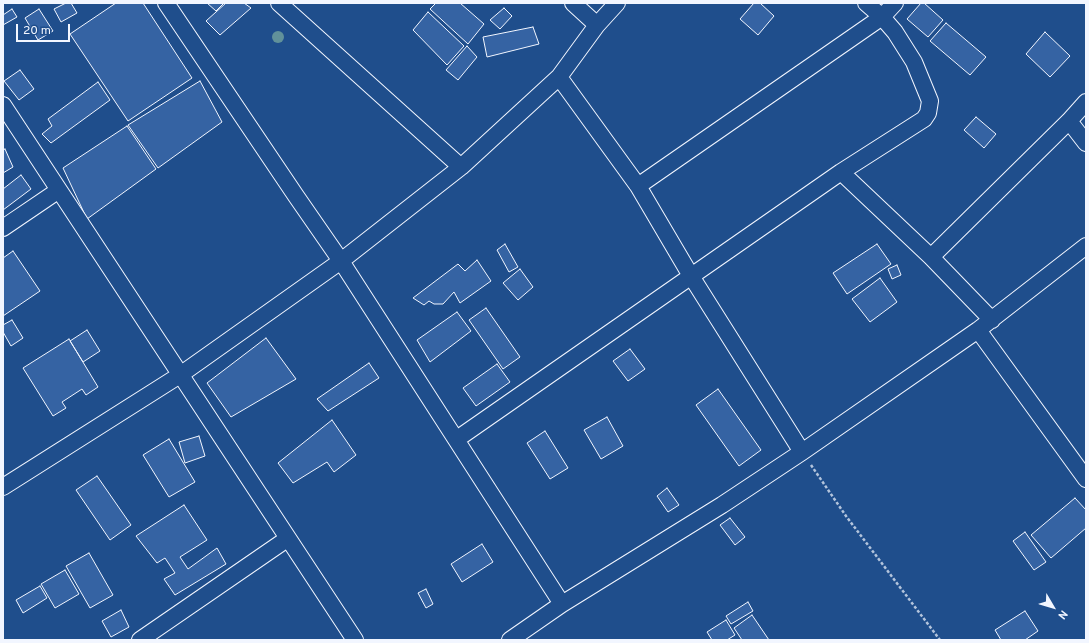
<!DOCTYPE html>
<style>
body{margin:0}
#map{position:relative;width:1089px;height:643px;overflow:hidden;background:#1f4e8c;font-family:Overpass,sans-serif}
canvas{display:block}
.frame{position:absolute;inset:0;border:4px solid #f2f6ff;pointer-events:none}
.north{position:absolute;left:1033px;top:587px;width:40px;height:40px;-webkit-text-stroke:3px #1f4e8c;paint-order:stroke;rotate:128deg;font-size:11px;font-weight:700;line-height:16px;text-align:center;color:#f2f6ff}
.north::after{content:'';display:block;margin:auto;width:14px;height:18px;background:#f2f6ff;clip-path:polygon(50% 0,100% 100%,50% 72%,0 100%)}
.scale{position:absolute;left:16px;top:24px;width:54px;height:18px;box-sizing:border-box;border:2px solid #f2f6ff;border-top:0;padding-left:5px;font-size:12px;line-height:14px;white-space:nowrap;color:#f2f6ff;-webkit-text-stroke:3px #1f4e8c;paint-order:stroke}
</style>
<div id="map">
<canvas width="1089" height="643"></canvas>
<div class="frame"></div>
<div class="north">N</div>
<div class="scale">20 m</div>
</div>
<script>
const c = document.querySelector('canvas').getContext('2d');
c.lineJoin = 'round';
function fillPath(path, color) { c.fillStyle = color; c.fill(path, 'evenodd'); }
const toPath = rows => new Path2D(rows.map(r => 'M' + r).join(''));
function trace(path, color, width, dash) { c.strokeStyle = color; c.lineWidth = width; c.lineCap = dash ? 'butt' : 'round'; c.setLineDash(dash || []); c.stroke(path); }
const building = toPath([
 [66,3,71,3,77,13,61,22,54,9,66,3],
 [116,3,143,3,192,78,128,121,70,34,116,3],
 [207,3,224,3,216,11,207,3],
 [226,3,244,3,251,8,220,35,206,21,226,3],
 [436,3,460,3,484,24,468,44,430,9,436,3],
 [754,3,760,3,774,16,758,35,740,19,754,3],
 [921,3,924,3,943,20,928,37,907,19,921,3],
 [504,8,512,16,500,29,490,20,504,8],
 [12,9,17,17,3,25,3,15,12,9],
 [39,9,53,31,38,40,25,18,39,9],
 [428,12,464,46,447,65,413,30,428,12],
 [946,23,986,57,970,75,930,41,946,23],
 [533,27,539,44,487,57,483,37,533,27],
 [1045,32,1070,56,1050,77,1026,54,1045,32],
 [467,46,477,57,458,80,446,70,467,46],
 [20,70,34,89,19,100,4,81,20,70],
 [200,81,222,122,158,168,128,125,200,81],
 [98,82,110,100,51,143,42,134,52,126,48,119,98,82],
 [976,117,996,134,984,148,964,130,976,117],
 [127,126,156,169,87,219,63,168,127,126],
 [5,149,13,167,3,173,3,150,5,149],
 [21,175,31,189,3,210,3,189,21,175],
 [505,244,518,267,509,272,497,250,505,244],
 [877,244,891,264,847,294,833,273,877,244],
 [13,251,40,291,3,316,3,258,13,251],
 [477,260,491,281,460,303,454,292,443,304,434,304,429,301,424,305,413,298,458,264,465,271,477,260],
 [897,265,901,275,892,279,888,269,897,265],
 [520,269,533,287,518,300,503,283,520,269],
 [880,278,897,302,870,322,852,299,880,278],
 [486,308,520,357,503,369,469,320,486,308],
 [457,312,471,331,430,362,417,340,457,312],
 [12,320,23,338,11,346,3,332,3,325,12,320],
 [87,330,100,351,83,362,70,341,87,330],
 [266,338,296,379,231,417,207,383,266,338],
 [69,339,98,387,86,395,82,389,62,402,66,408,53,416,23,368,69,339],
 [630,349,645,369,628,381,613,361,630,349],
 [369,363,379,378,328,411,317,399,369,363],
 [497,364,510,382,476,406,463,388,497,364],
 [718,389,761,450,739,466,696,405,718,389],
 [607,417,623,446,601,459,584,430,607,417],
 [332,420,356,455,334,472,327,462,293,483,278,463,332,420],
 [545,431,568,468,550,479,527,443,545,431],
 [199,436,205,456,185,463,179,442,199,436],
 [169,439,195,482,169,497,143,455,169,439],
 [97,476,131,525,110,540,76,490,97,476],
 [667,488,679,505,668,512,657,496,667,488],
 [1075,498,1086,510,1086,528,1051,558,1031,535,1075,498],
 [184,505,207,540,180,557,188,569,217,548,226,564,175,595,164,579,175,573,165,558,157,563,136,536,184,505],
 [730,518,745,537,735,545,720,525,730,518],
 [1025,532,1046,562,1034,570,1013,541,1025,532],
 [482,544,493,562,462,582,451,564,482,544],
 [89,553,113,595,90,608,66,566,89,553],
 [65,570,79,594,55,608,41,584,65,570],
 [40,586,47,598,23,613,16,600,40,586],
 [426,589,433,604,426,608,418,593,426,589],
 [748,602,753,611,731,624,726,616,748,602],
 [121,610,129,627,111,637,102,621,121,610],
 [1025,611,1038,631,1025,640,1001,640,995,630,1025,611],
 [752,615,769,640,742,640,734,628,752,615],
 [726,620,735,635,727,640,712,640,707,632,726,620]
]);
fillPath(building, '#3563a3');
trace(building, '#f2f6ff', 1);
const minor = toPath([
 [166,3,296,196,341,261,562,604],
 [279,3,461,167],
 [573,3,597,25],
 [559,77,638,186,691,276,802,452],
 [3,105,355,640],
 [1069,121,1086,143],
 [841,172,931,257,992,320],
 [638,186,882,17,895,3],
 [3,228,59,190],
 [931,257,1069,121,1086,102],
 [978,330,1086,479],
 [457,439,841,172,924,119,928,113,930,101,914,62,895,32,882,17,866,3],
 [3,487,180,375,341,261,461,167,559,77,597,25,617,3],
 [140,640,287,539],
 [510,640,562,604,722,505,802,452,978,330,1086,246]
]);
trace(minor, '#f2f6ff', 18);
trace(toPath([
 [811,465,846,516,940,640]
]), '#b3c4dc', 2.5, [3, 2]);
trace(minor, '#1f4e8c', 16);
c.fillStyle = '#61919a';
for (const [x, y] of [
 [278,37]
]) { c.beginPath(); c.arc(x, y, 6, 0, 2 * Math.PI); c.fill(); }
</script>
